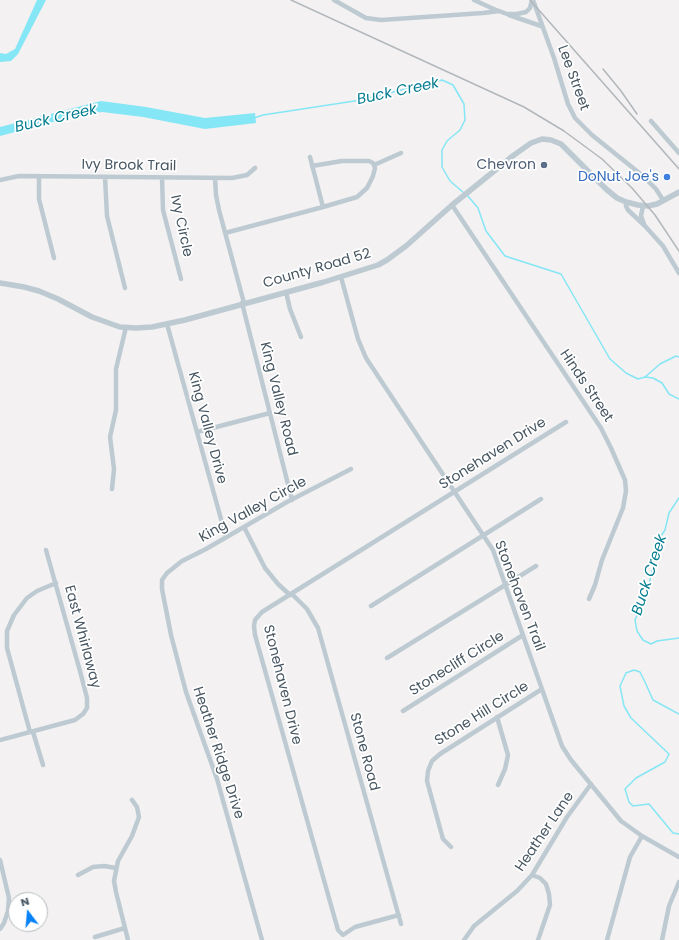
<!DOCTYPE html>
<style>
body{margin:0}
#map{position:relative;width:679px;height:940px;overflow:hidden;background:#f3f1f1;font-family:Poppins,sans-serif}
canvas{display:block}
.north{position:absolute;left:8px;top:892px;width:40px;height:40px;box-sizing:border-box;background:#fff;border:1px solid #b5bbc0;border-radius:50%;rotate:344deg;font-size:11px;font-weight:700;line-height:16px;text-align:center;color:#475661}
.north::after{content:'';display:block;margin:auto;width:14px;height:18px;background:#0782f7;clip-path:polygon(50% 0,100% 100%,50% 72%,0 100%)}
</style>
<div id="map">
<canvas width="679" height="940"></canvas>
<div class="north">N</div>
</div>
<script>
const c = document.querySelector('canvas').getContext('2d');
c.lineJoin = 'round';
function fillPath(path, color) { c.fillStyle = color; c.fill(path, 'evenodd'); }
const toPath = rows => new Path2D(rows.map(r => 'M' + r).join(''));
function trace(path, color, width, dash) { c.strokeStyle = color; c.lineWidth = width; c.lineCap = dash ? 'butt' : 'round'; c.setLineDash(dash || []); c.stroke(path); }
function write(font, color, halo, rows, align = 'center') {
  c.font = font + ' Poppins,sans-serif'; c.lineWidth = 3.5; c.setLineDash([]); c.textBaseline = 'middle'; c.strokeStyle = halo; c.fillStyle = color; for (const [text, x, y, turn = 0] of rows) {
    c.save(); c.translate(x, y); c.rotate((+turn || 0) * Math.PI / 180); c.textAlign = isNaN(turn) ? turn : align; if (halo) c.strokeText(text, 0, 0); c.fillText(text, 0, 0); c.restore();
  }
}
fillPath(toPath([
 [37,0,46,0,18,54,11,61,0,62,0,53,6,54,15,49],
 [101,101,146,107,205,118,255,113,256,123,205,129,143,117,102,112,79,115,0,136,0,127]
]), '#85e6f5');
trace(toPath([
 [254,118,263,115,361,100,442,80,453,85,464,104,465,120,460,130,447,141,442,150,442,167,450,181,464,193],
 [467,195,478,208,486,231,505,256,561,274,610,359,626,373,638,379,645,377,653,378,662,383,669,394,679,399],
 [645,377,660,364,676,356,679,357],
 [679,498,669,513,665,530,659,539,648,589,635,620,637,631,643,640,651,644,657,641,679,638],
 [679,714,653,700,645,682,640,672,634,670,626,673,620,686,624,706,631,718,669,754,665,762,636,778,625,789,629,802,633,806,649,804,673,833,679,834]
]), '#85e6f5', 1.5);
trace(toPath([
 [334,0,366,18,381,20,483,13,499,11,507,14,517,14,526,12,530,8,532,0],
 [474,0,498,11],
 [533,0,554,58,568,104,575,118,592,135,643,176,656,189,663,200],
 [509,15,541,26],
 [651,121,679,153],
 [310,157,323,207],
 [374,165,401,153],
 [39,177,39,199,54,258],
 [105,177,107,216,125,288],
 [162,178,163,210,181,279],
 [215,178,216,195,219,210,244,303],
 [0,180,19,176,232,178,247,175,255,168],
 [626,202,626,206,628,210,645,226,663,246,679,273],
 [452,205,601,428,611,448,625,480,626,491,623,508,602,560,595,585,589,599],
 [643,206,641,216,644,224],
 [225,233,323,207,357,197,367,188,373,176,375,168,373,163,369,161,342,161,312,166],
 [341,277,358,339,366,358,493,550,562,746,571,760,621,821,642,836,679,857],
 [286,292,290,309,301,337],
 [242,303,292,500],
 [167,324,226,537],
 [197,432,270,413],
 [112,489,114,469,110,437,116,410,116,369,126,327],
 [244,527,265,568,278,584,290,595],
 [292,594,307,609,318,628,401,924],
 [371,606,541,499],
 [387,658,536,566],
 [403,711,523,635],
 [497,717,508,755,505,769,498,785],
 [30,732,7,648,7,631,14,615,27,598,37,591,56,583],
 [33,732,43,765],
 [0,740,75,720,83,714,87,708,87,698,80,671,46,550],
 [451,847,443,839,427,781,428,771,432,761,440,754,542,689],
 [0,860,9,898,8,911,4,923,0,929],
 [78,875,93,867,104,866,116,868],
 [532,875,540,878,546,884,549,894,550,905,538,940],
 [399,915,355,927,343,935,338,930,255,635,254,626,255,620,262,612,566,422],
 [95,937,125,928],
 [128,940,116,892,114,881,118,861,132,836,139,817,137,807,132,800],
 [262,940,217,779,186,692,171,635,162,589,162,580,167,573,182,561,206,549,287,502,351,469],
 [464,940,474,926,517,891,532,875,567,817,591,784],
 [607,940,630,857,642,836],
 [662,940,669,906,679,882]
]), '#bdcad2', 4.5);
trace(toPath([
 [0,283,24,287,39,291,58,299,92,317,120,327,136,328,152,327,185,320,324,282,378,265,387,260,406,246,452,205,514,155,531,143,542,139,551,140,561,144,606,189,617,198,626,202,638,205,648,206,657,204,679,192]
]), '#bdcad2', 5.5);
trace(toPath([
 [291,0,524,107,564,131,602,159,632,188,655,215,679,251],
 [530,0,679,169],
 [603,69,621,91,637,114]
]), '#b2b7bc', 1.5);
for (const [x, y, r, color] of [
 [544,165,4,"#5c6f8a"],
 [667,177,4,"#3f7fe0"]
]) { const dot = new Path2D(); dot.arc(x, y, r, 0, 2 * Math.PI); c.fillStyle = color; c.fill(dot); trace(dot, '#fff', 1.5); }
write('14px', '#475661', '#fff', [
 ["Lee Street",573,78,70],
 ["Ivy Brook Trail",129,166,1],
 ["Ivy Circle",181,226,78],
 ["County Road 52",317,269,-16],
 ["Hinds Street",586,386,56],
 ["King Valley Road",278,399,76],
 ["King Valley Drive",207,428,75],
 ["Stonehaven Drive",493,454,-32],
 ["King Valley Circle",253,510,-29],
 ["Stonehaven Trail",519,596,69],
 ["East Whirlaway",82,637,75],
 ["Stonecliff Circle",457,664,-32],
 ["Stonehaven Drive",282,685,76],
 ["Stone Hill Circle",482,714,-32],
 ["Stone Road",364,752,75],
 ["Heather Ridge Drive",218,753,72],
 ["Heather Lane",545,832,-56]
]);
write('14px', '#4e5e75', '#fff', [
 ["Chevron",536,165]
], 'right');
write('14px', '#366cbe', '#fff', [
 ["DoNut Joe's",659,177]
], 'right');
write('italic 15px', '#047d90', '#fff', [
 ["Buck Creek",398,92,-12],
 ["Buck Creek",56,119,-13],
 ["Buck Creek",650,575,-72]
]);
</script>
